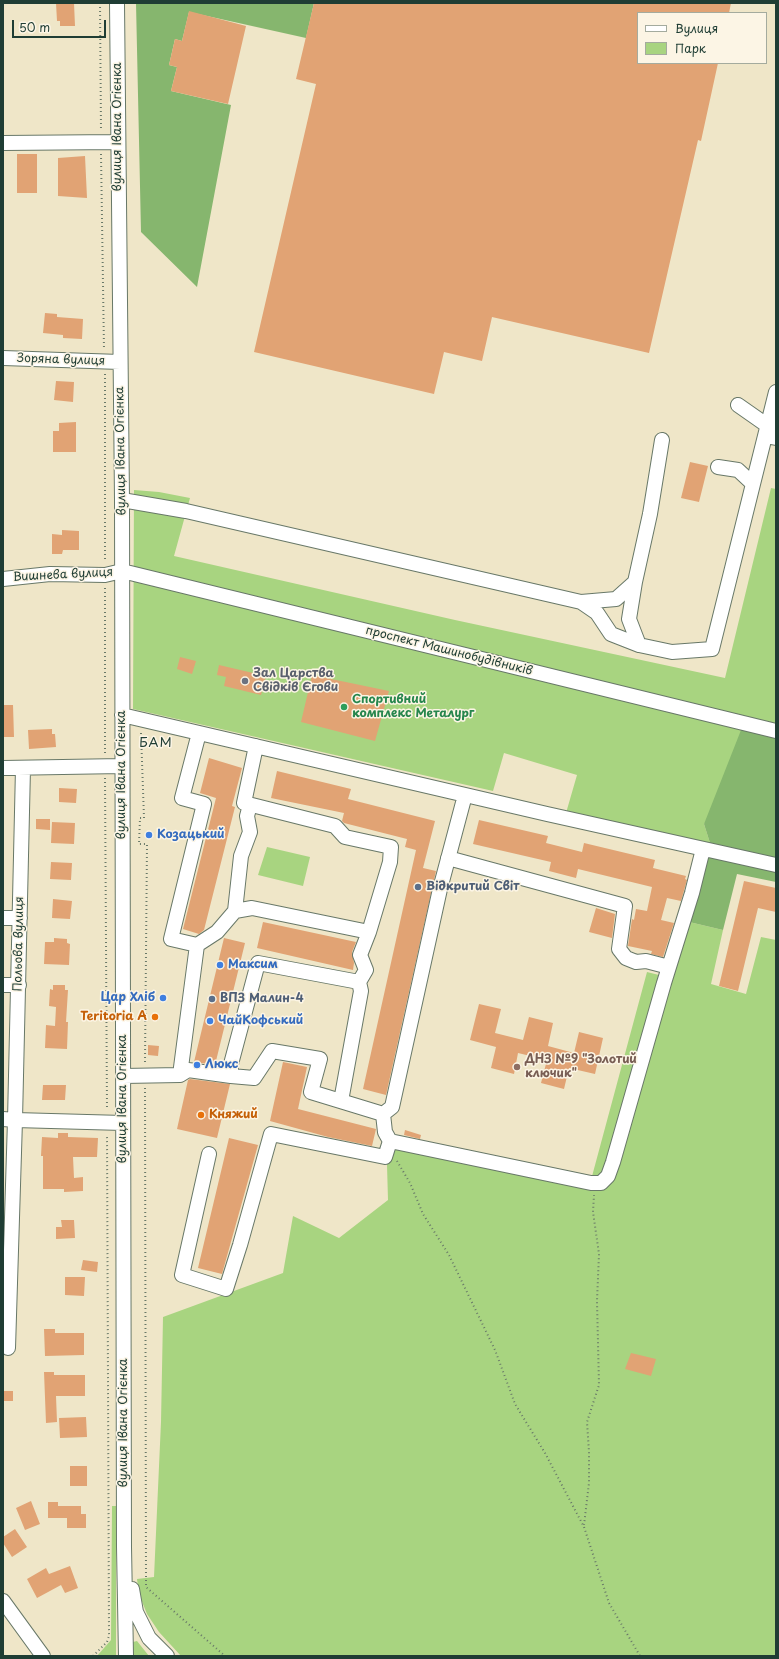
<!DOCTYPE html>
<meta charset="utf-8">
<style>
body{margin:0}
#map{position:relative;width:779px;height:1659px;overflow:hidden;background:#efe6c8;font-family:"Playpen Sans",sans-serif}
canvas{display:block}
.frame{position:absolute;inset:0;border:4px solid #1f3d34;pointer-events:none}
.legend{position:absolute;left:637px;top:12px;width:130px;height:52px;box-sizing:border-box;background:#fcf5e5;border:1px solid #a4ab9e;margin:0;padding:5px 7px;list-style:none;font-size:12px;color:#1f3d34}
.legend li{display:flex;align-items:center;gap:8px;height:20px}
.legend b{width:20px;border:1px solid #a4ab9e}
.scale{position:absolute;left:12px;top:20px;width:94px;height:18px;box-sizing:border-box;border:2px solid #1f3d34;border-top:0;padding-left:5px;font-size:12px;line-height:14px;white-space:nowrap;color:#1f3d34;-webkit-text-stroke:3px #fcf5e5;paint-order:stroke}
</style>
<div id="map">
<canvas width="779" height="1659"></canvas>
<div class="frame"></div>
<ul class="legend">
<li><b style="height:5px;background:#fff"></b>Вулиця</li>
<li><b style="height:11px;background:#a8d480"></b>Парк</li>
</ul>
<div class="scale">50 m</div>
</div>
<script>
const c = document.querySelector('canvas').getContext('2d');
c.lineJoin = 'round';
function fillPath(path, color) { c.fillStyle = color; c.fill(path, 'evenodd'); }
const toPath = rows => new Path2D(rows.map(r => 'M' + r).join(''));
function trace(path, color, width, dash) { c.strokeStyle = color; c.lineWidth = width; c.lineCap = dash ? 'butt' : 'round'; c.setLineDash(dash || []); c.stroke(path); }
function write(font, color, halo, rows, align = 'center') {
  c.font = font + ' "Playpen Sans",sans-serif'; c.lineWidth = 3; c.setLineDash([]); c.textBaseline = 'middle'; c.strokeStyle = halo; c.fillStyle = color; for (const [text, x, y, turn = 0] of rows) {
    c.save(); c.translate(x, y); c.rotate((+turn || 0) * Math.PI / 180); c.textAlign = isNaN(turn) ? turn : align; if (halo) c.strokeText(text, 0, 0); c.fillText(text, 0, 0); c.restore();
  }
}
fillPath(toPath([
 [771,488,776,489,776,736,704,824,710,843,566,813,577,775,504,753,493,791,133,709,134,490,159,492,190,498,174,556,455,620,725,678],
 [267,847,310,857,303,886,258,875],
 [685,921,723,930,711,984,746,994,761,937,776,940,776,1656,181,1656,159,1632,147,1614,139,1594,137,1579,154,1577,161,1422,163,1317,283,1273,293,1216,339,1238,388,1200,387,1165,391,1144,591,1180,647,972,667,977],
 [112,1506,116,1506,116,1656,97,1656,111,1640],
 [137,1641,149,1656,133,1656,133,1642]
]), '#a8d480');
fillPath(toPath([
 [136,3,314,3,306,38,189,12,182,41,175,39,169,65,177,67,171,91,231,105,197,287,141,232],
 [743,725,776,736,776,882,737,874,723,930,685,921,710,843,704,824]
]), '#86b66e');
fillPath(toPath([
 [56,3,74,3,75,26,60,26,60,21,57,21],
 [314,3,731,3,729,13,638,13,638,63,718,63,701,141,698,140,649,353,492,317,482,361,444,352,434,394,254,352,316,84,296,79],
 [189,11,246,26,228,104,171,91,177,67,169,65,175,39,182,41],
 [17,154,37,154,37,193,17,193],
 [85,156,87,198,58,196,58,158],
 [45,313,57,314,57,317,83,319,82,339,63,338,63,335,43,333],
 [56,381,74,382,73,402,54,400],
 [76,422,76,452,53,452,53,431,59,431,59,423],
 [690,462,708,466,699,502,681,498],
 [62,530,79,531,79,550,63,550,62,554,52,554,52,534,62,535],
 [180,657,196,661,192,674,177,669],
 [219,665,266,676,261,695,224,686,226,677,217,675],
 [312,675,389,691,375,741,301,722],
 [3,705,13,705,14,737,3,737],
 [52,729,52,734,55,734,56,747,29,749,28,730],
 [209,758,242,768,232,806,235,807,204,930,199,934,183,929,216,798,200,793],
 [277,771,351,789,348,799,435,821,423,868,436,871,386,1095,363,1089,416,850,405,847,407,839,344,823,342,821,344,813,271,798],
 [59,788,77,789,76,803,59,802],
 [36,819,50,819,50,830,36,829],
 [479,820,548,836,546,843,582,852,584,843,655,860,653,868,686,876,685,879,687,880,681,901,667,898,661,920,674,923,663,957,651,954,652,951,628,946,632,919,634,920,636,909,647,911,652,887,578,869,576,878,549,871,551,862,473,844],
 [52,822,75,823,74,844,51,843],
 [51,862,72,863,71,880,50,879],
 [744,881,776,888,776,912,758,908,738,991,719,986],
 [53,899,72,901,70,919,52,918],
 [596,908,615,914,612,938,589,932],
 [263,922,356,942,352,952,354,963,353,970,257,948],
 [54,938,67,939,67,943,70,944,69,965,44,964,45,942,54,942],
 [224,938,245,943,215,1065,194,1062],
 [53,985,65,985,65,990,68,990,66,1022,68,1022,67,1049,45,1048,46,1025,55,1026,56,1007,49,1006,50,989,53,990],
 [479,1004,501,1009,495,1033,523,1040,529,1017,553,1023,548,1046,574,1053,579,1032,603,1038,595,1074,569,1068,564,1089,541,1083,547,1060,518,1053,514,1074,491,1068,496,1047,470,1040],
 [148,1045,159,1046,158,1056,148,1055],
 [283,1062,307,1067,298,1109,376,1129,372,1146,328,1137,270,1121],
 [190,1079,230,1084,217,1138,177,1129,188,1080],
 [43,1085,66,1085,65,1100,42,1100],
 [405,1130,421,1135,420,1139,404,1135],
 [58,1133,68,1133,68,1137,98,1138,97,1157,73,1157,74,1178,83,1177,83,1191,64,1192,64,1189,43,1189,43,1156,41,1156,42,1137,58,1138],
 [229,1138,258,1145,222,1274,198,1268],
 [61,1220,74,1220,75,1238,56,1239,56,1227,62,1227],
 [83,1260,98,1262,97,1272,81,1270],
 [65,1277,85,1277,84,1296,65,1295],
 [44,1329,55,1329,55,1333,84,1333,84,1355,45,1356],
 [631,1353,656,1359,651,1376,625,1369],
 [44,1372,54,1372,54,1375,85,1375,85,1396,56,1396,57,1422,46,1423],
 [3,1391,13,1391,13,1401,3,1401],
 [86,1417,87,1437,60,1438,59,1418],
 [70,1466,87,1466,87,1486,70,1486],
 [31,1501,40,1524,25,1530,16,1508],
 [48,1502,58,1502,58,1506,81,1506,81,1514,86,1514,86,1528,67,1528,67,1518,48,1518],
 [15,1529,27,1547,12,1557,3,1543,3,1537],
 [70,1566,78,1588,65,1593,61,1585,37,1598,27,1579,46,1568,49,1574]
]), '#e1a374');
const minor = toPath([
 [117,3,122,500,124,1547,126,1656],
 [3,143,118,142],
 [3,358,120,362],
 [738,405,768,426,771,437,776,438],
 [718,467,738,470,753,484,776,392],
 [122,500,186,511,581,602,616,599,635,582,650,514,662,440],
 [3,579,50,574,105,575,122,571,776,731],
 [635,582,629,619,639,645,672,652,712,649,753,484],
 [581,602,597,613,611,634,639,645],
 [122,715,547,814,776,865],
 [256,746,244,803,335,826,345,837,391,847,390,862,369,932],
 [3,768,122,766],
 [23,768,15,1120,123,1123],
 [448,858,625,906,619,949,626,958,636,962,646,961,669,967],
 [235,911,241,856,250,832,247,816,250,805],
 [3,918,20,918],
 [197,945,171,939,204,804,182,798,199,733],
 [3,985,19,985],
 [123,1076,180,1075,188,1070,231,1076,231,1064,258,963,359,982,366,970,360,955,369,932,252,908,235,911,217,932,197,945,180,1075],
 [341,1101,361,991,359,982],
 [383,1114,392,1107,440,889,465,795],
 [3,1119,15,1120,8,1348],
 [390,1141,591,1183,601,1183,608,1176,613,1162,664,983,692,893,703,849],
 [209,1154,182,1275,226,1289,240,1245,271,1134,385,1157,390,1141,385,1132,383,1114,311,1092,320,1059,272,1051,254,1078,231,1076],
 [132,1589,136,1612,149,1638,167,1656],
 [3,1601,43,1656]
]);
trace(minor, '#687868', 16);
trace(toPath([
 [100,3,101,130],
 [101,154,104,350],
 [105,374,105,562],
 [105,588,105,754],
 [141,733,144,818,140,818,139,844,147,844,145,1062],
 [105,778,107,1110],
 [145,1088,146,1587,225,1656],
 [397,1161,410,1183,423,1214,449,1255,495,1350,515,1404,545,1453,584,1527,609,1603,640,1656],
 [584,1525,589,1483,589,1452,587,1422,599,1385,597,1301,599,1254,593,1212,594,1195],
 [93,1656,107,1642,109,1636,107,1136]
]), '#687868', 2, [1, 3]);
trace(minor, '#fff', 14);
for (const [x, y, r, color] of [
 [245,681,4,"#6b7280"],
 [344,707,4,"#2e9e5b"],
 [149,835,4,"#3f7fe0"],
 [418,887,4,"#5c6f8a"],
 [220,965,4,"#3f7fe0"],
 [163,998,4,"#3f7fe0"],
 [212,999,4,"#5c6f8a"],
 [155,1017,4,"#e8710a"],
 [210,1021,4,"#3f7fe0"],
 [197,1065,4,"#3f7fe0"],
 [517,1067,4,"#8d6e63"],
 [201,1115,4,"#e8710a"]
]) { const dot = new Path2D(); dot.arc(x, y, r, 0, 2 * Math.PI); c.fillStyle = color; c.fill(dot); trace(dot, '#fcf5e5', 1.5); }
write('12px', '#1f3d34', '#fcf5e5', [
 ["вулиця Івана Огієнка",118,127,-90],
 ["Зоряна вулиця",61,360,2],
 ["вулиця Івана Огієнка",121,451,-91],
 ["Вишнева вулиця",63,575,-3],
 ["проспект Машинобудівників",449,651,14],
 ["вулиця Івана Огієнка",122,775,-90],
 ["Польова вулиця",19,944,-89],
 ["вулиця Івана Огієнка",123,1099,-90],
 ["вулиця Івана Огієнка",124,1423,-90]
]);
write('bold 12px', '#5b616d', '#fcf5e5', [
 ["Зал Царства",253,674],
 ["Свідків Єгови",253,688]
], 'left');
write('bold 12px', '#27864d', '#fcf5e5', [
 ["Спортивний",352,700],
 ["комплекс Металург",352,714]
], 'left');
write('bold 12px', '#366cbe', '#fcf5e5', [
 ["Козацький",157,835],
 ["Максим",228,965],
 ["Цар Хліб",155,998,"right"],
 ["ЧайКофський",218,1021],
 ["Люкс",205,1065]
], 'left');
write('bold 12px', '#4e5e75', '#fcf5e5', [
 ["Відкритий Світ",426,887],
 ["ВПЗ Малин-4",220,999]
], 'left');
write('bold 12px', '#c56008', '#fcf5e5', [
 ["Teritoria A",147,1017],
 ["Княжий",209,1115,"left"]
], 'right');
write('bold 12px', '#785e54', '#fcf5e5', [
 ["ДНЗ №9 \"Золотий",525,1060],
 ["ключик\"",525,1074]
], 'left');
c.letterSpacing = '1px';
write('13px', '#1f3d34', '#fcf5e5', [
 ["БАМ",156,743]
]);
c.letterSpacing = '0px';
</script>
